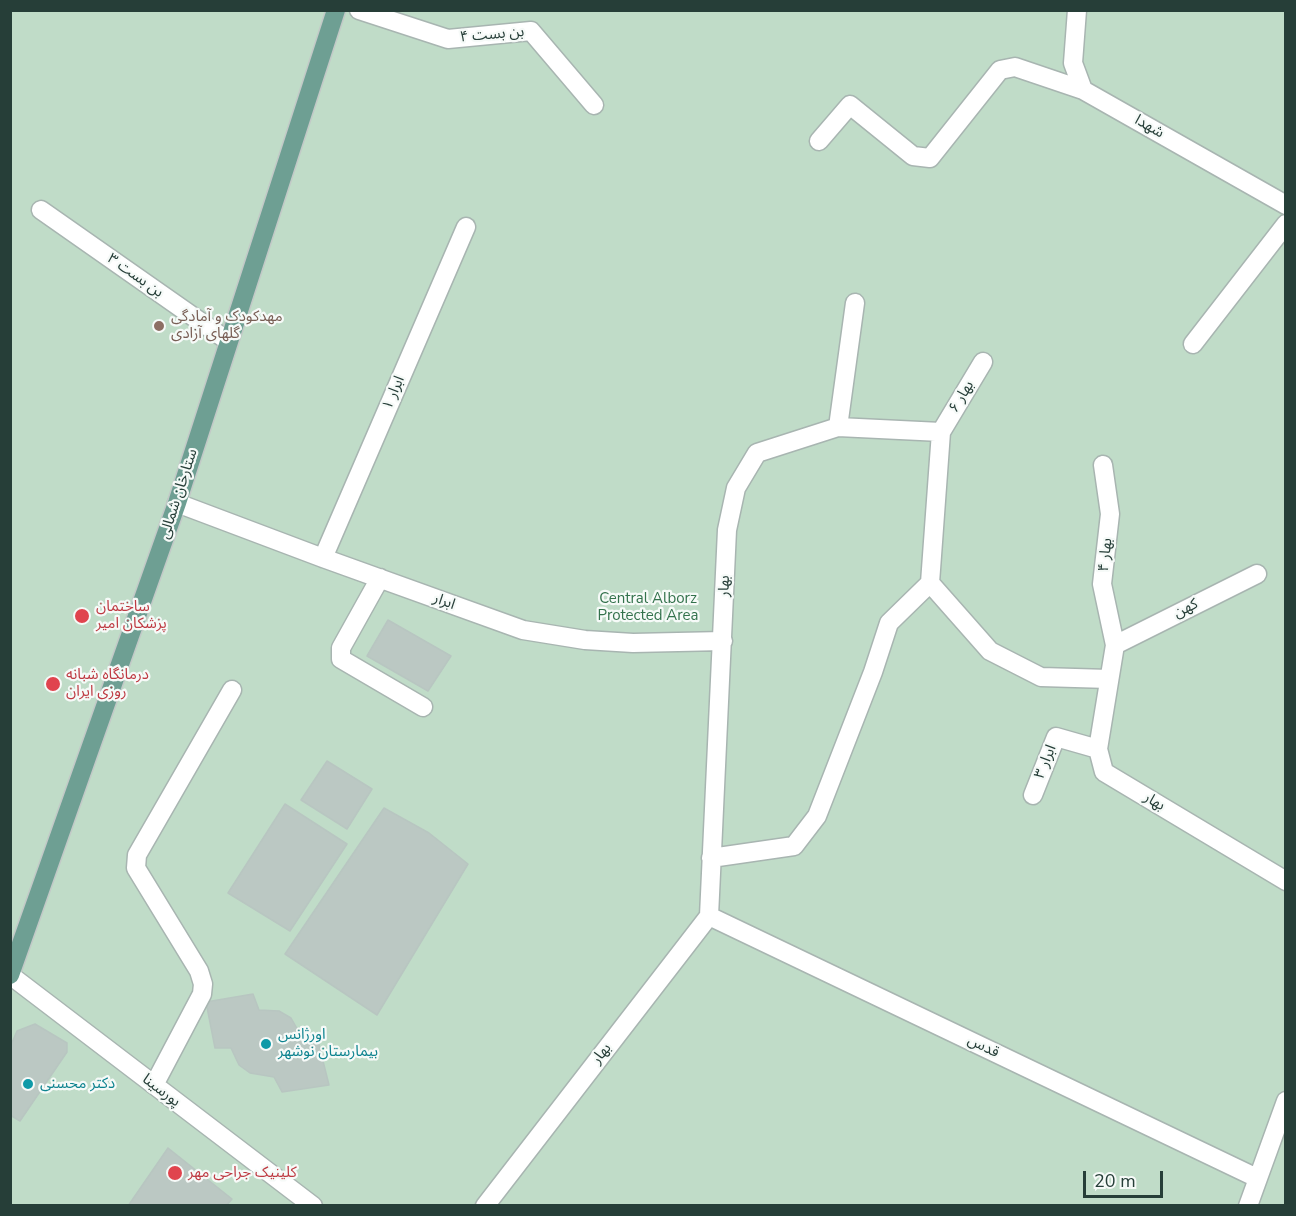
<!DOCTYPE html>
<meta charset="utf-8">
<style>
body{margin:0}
#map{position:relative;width:1296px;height:1216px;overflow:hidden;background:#e5edea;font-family:"Nunito Sans",sans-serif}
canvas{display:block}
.frame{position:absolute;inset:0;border:12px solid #263e38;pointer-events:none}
.scale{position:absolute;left:1083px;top:1171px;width:80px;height:27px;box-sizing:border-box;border:3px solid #263e38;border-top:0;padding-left:8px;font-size:18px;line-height:21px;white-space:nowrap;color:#263e38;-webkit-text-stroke:4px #f6faf8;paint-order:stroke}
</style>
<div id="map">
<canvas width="1296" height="1216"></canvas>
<div class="frame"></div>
<div class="scale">20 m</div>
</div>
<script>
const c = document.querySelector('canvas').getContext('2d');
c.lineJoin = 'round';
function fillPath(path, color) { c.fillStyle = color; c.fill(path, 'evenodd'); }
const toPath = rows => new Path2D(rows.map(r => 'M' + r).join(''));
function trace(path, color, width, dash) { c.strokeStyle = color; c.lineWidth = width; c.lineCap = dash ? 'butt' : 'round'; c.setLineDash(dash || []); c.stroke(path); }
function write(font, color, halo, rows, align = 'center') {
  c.font = font + ' "Nunito Sans","Noto Sans Arabic",sans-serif'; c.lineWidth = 4.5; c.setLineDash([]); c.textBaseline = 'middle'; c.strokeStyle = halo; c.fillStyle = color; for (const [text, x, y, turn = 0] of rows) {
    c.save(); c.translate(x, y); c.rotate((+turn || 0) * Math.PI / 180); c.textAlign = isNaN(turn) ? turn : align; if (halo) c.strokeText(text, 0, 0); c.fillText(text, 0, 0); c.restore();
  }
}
fillPath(toPath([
 [11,11,1285,11,1285,1205,11,1205]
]), '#c0dcc8');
const building = toPath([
 [388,620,451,656,428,691,367,656,388,620],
 [327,761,372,789,347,829,301,800,327,761],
 [285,804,347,844,290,931,228,893,285,804],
 [384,808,429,833,468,864,377,1015,285,954,384,808],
 [253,994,259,1010,279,1011,291,1018,303,1039,317,1037,329,1085,282,1092,274,1077,250,1073,239,1065,231,1048,215,1048,206,1002,253,994],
 [35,1024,67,1043,67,1052,20,1121,10,1115,10,1047,17,1031,35,1024],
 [168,1148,232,1199,226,1206,128,1206,168,1148]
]);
fillPath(building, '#bbc8c3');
trace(building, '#b8c6c1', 1.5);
const minor = toPath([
 [359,10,448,39,531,31,594,105],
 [1077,10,1073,63,1083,90,1286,205],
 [819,141,850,105,913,156,930,158,1000,70,1015,67,1083,90],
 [41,210,228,341],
 [1193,344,1286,224],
 [983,362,941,432,930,583,990,651,1041,677,1109,679],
 [838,427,855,303],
 [1103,465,1110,514,1102,584,1115,645,1098,749,1104,772,1286,881],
 [177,503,323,558,523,630,585,640,633,643,723,641],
 [323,558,466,227],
 [380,578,341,648,341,659,423,707],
 [1115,645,1257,574],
 [1033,795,1056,737,1098,749],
 [711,858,794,846,817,816,873,672,889,623,930,583],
 [709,916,1257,1178],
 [10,975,313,1206],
 [154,1085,202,994,203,984,199,971,136,868,137,855,232,690],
 [485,1206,709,916,727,530,736,488,757,453,838,427,941,432],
 [1248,1206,1286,1101]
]);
const major = toPath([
 [10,975,177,503,336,10]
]);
trace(minor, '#a8b5b1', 21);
trace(major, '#c2c9c7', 21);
trace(minor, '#fff', 18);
trace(major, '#6e9f93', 18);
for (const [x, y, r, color] of [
 [159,326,6,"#8d6e63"],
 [82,616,8,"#e0444e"],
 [53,684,8,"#e0444e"],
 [266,1044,6,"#0f9aa8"],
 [28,1084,6,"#0f9aa8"],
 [175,1173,8,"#e0444e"]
]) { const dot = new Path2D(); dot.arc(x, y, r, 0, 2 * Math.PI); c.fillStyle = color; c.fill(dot); trace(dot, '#f6faf8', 2); }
write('15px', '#263e38', '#f6faf8', [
 ["بن بست ۴",492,35,-5],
 ["شهدا",1149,127,30],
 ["بن بست ۳",135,276,35],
 ["ابرار ۱",394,393,-67],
 ["بهار ۶",962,397,-59],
 ["ستارخان شمالی",179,494,-72],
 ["بهار ۴",1106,555,-84],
 ["بهار",725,586,-88],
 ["ابرار",444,602,20],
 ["کهن",1186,609,-26],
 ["ابرار ۳",1046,762,-68],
 ["بهار",1154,802,31],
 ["قدس",983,1047,26],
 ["بهار",602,1054,-52],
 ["پورسینا",161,1091,37]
]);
write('15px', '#785e54', '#f6faf8', [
 ["مهدکودک و آمادگی",171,317],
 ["گلهای آزادی",171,334]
], 'left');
write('15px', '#33724c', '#f6faf8', [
 ["Central Alborz",648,599],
 ["Protected Area",648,616]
]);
write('15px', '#be3a42', '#f6faf8', [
 ["ساختمان",96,607],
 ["پزشکان امیر",96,624],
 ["درمانگاه شبانه",66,675],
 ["روزی ایران",66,692],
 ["کلینیک جراحی مهر",188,1173]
], 'left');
write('15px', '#0d838f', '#f6faf8', [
 ["اورژانس",278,1035],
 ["بیمارستان نوشهر",278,1052],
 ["دکتر محسنی",40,1084]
], 'left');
</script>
